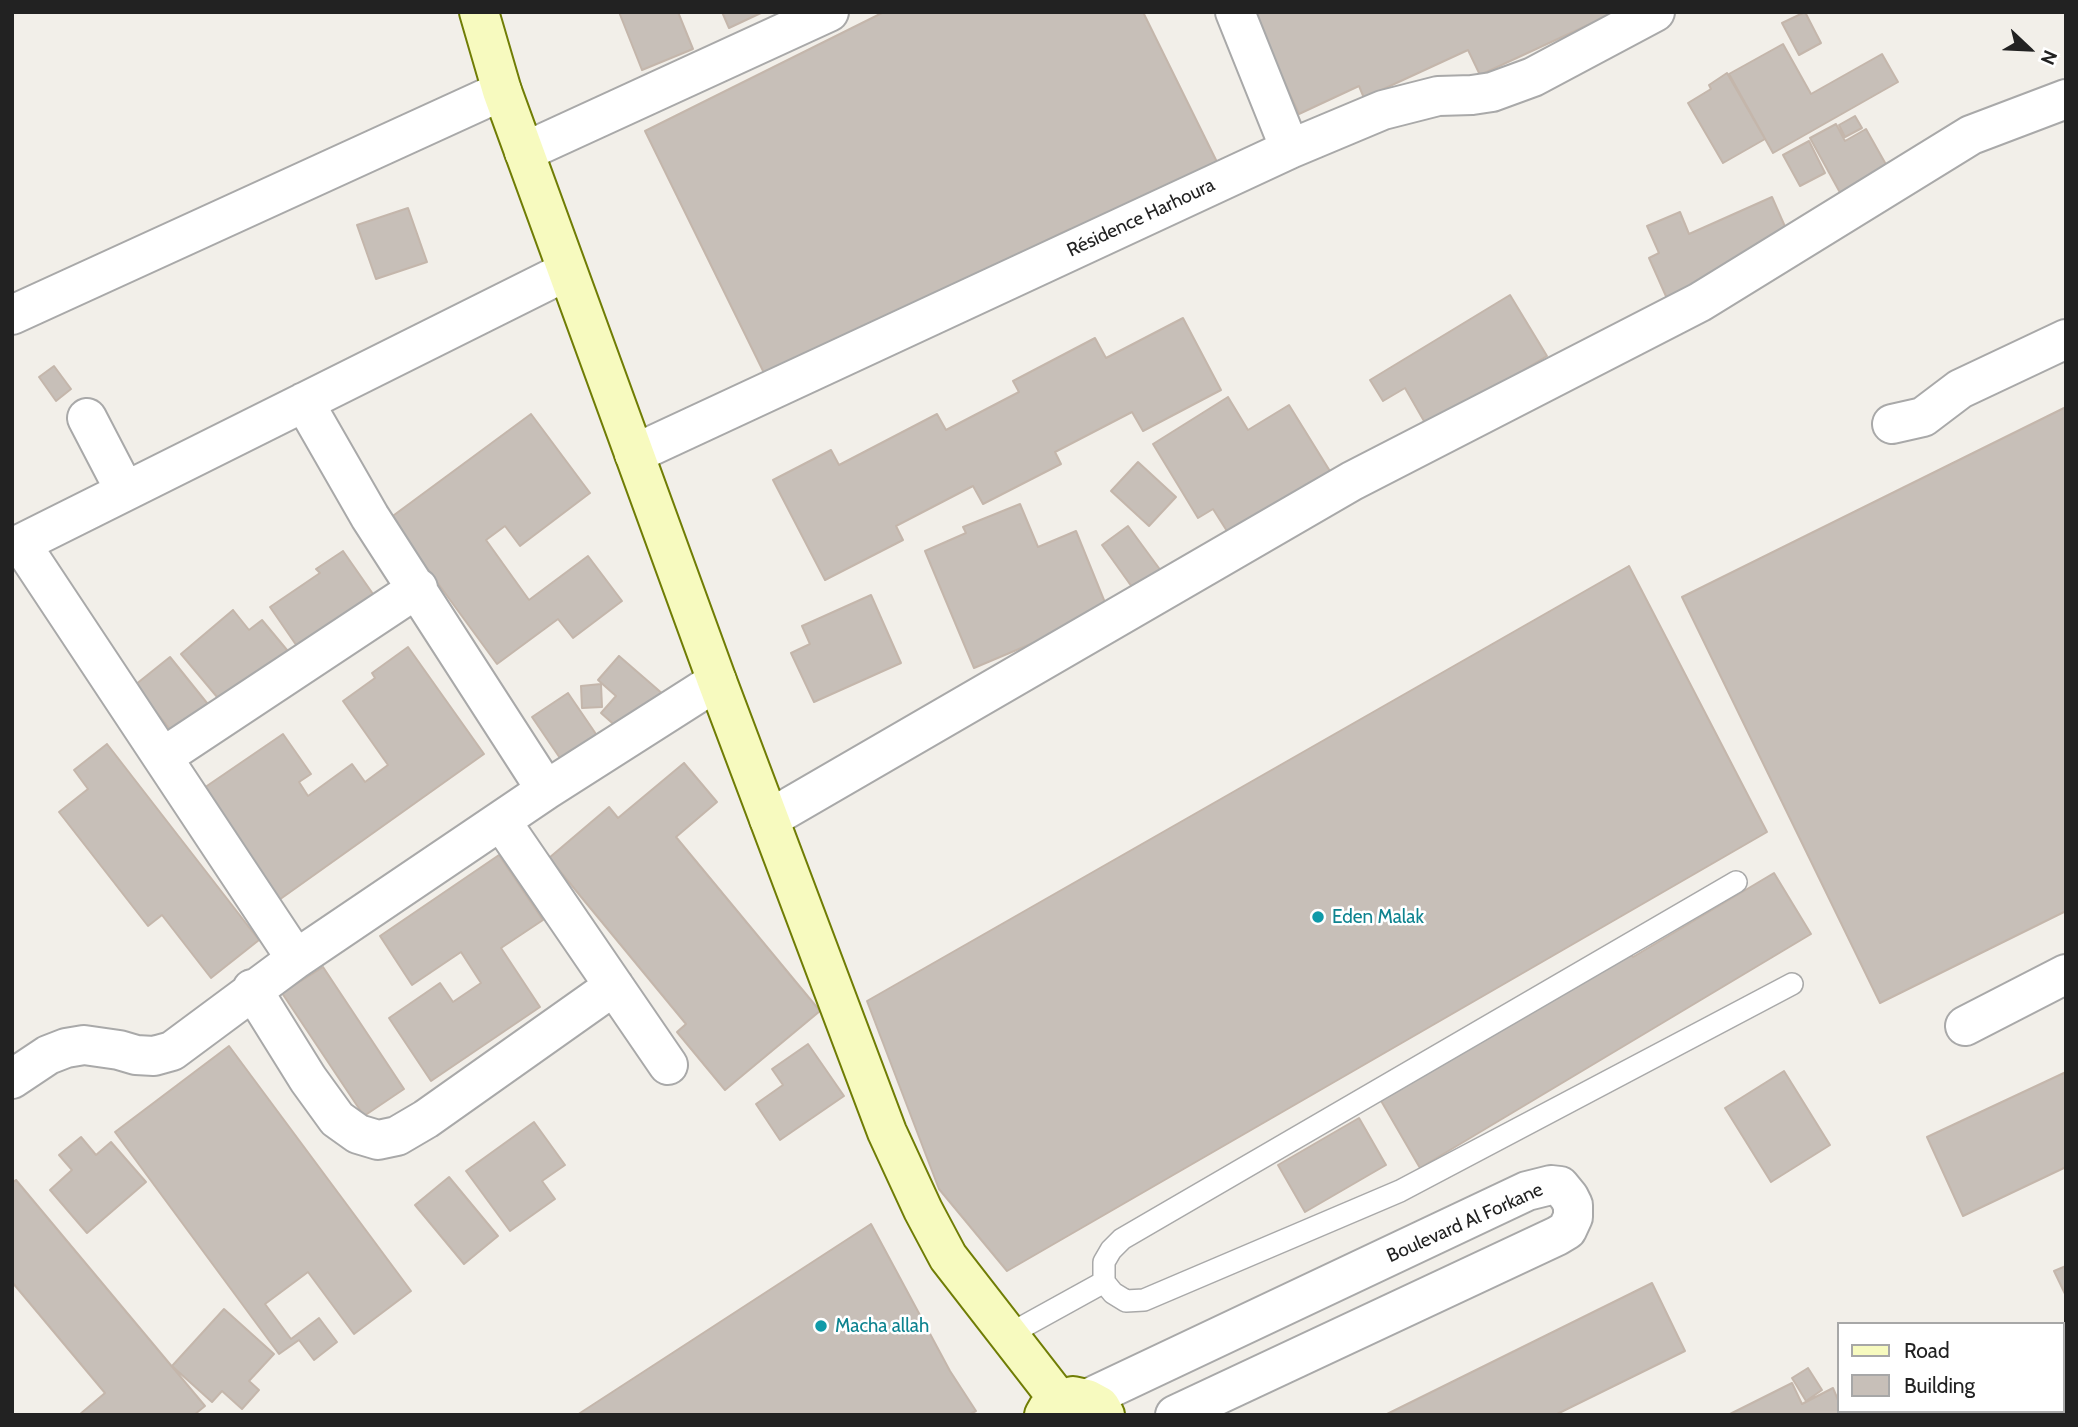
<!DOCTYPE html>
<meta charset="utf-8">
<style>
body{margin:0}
#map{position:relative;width:2078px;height:1427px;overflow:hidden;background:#f2efe9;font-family:Cabin,sans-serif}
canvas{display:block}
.frame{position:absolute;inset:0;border:14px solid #222;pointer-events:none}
.legend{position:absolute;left:1837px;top:1322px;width:228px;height:91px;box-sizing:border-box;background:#fff;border:2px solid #a7a7a7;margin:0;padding:9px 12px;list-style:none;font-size:21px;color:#222}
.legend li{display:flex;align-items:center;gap:14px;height:35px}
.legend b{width:35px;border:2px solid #a7a7a7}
.north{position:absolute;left:1994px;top:14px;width:70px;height:70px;-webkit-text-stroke:5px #fff;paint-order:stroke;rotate:113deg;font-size:19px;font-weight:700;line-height:28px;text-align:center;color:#222}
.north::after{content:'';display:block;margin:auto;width:24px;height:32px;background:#222;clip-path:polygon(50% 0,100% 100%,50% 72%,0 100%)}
</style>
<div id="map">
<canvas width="2078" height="1427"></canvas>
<div class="frame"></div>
<ul class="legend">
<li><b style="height:9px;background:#f7fabf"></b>Road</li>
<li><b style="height:19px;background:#c7bfb8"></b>Building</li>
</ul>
<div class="north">N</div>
</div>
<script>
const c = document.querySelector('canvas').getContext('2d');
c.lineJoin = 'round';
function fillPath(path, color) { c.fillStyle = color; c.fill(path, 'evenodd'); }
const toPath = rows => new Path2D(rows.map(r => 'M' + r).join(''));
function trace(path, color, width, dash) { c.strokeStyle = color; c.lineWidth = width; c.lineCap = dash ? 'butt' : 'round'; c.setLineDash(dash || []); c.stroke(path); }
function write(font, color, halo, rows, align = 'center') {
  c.font = font + ' Cabin,sans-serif'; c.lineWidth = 5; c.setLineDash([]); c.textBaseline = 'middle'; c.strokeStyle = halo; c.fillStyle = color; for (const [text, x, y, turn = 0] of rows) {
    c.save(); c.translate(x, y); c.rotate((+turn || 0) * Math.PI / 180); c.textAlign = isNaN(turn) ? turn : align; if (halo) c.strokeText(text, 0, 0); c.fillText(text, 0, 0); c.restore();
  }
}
const building = toPath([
 [619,12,678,12,693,49,642,70,619,12],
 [722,12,763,12,729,28,722,12],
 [884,12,1143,12,1217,162,1072,234,1070,229,767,379,645,131,884,12],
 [1252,12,1616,12,1480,75,1468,50,1364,98,1359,86,1299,114,1252,12],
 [1805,12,1821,43,1799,55,1782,23,1805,12],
 [1783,44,1811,94,1882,54,1898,82,1773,153,1729,74,1783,44],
 [1727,73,1765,139,1723,163,1688,103,1711,89,1709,85,1727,73],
 [1855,116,1862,128,1845,137,1839,125,1855,116],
 [1836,124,1845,141,1866,129,1888,168,1843,198,1810,138,1836,124],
 [1809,141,1825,173,1800,186,1783,155,1809,141],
 [1772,197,1794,247,1669,303,1649,258,1659,253,1647,226,1680,212,1689,234,1772,197],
 [408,208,427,262,376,279,357,225,408,208],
 [1510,295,1547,356,1428,428,1405,388,1383,401,1370,380,1510,295],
 [1183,318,1221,390,1143,431,1132,412,1055,452,1061,464,983,504,973,486,896,526,903,540,825,580,773,480,831,450,839,465,937,414,946,430,1019,392,1013,381,1095,338,1106,358,1183,318],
 [54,366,71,389,56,401,39,377,54,366],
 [1228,397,1248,430,1289,405,1333,476,1232,539,1213,509,1198,518,1153,444,1228,397],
 [2066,407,2066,911,1880,1003,1682,597,2066,407],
 [531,414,590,493,520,546,505,526,486,540,529,600,588,556,622,601,573,638,558,619,497,664,390,518,531,414],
 [1138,462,1176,497,1149,526,1111,491,1138,462],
 [1020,504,1038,547,1076,531,1106,605,1076,618,1078,624,974,668,925,551,966,533,963,527,1020,504],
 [1128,526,1164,575,1137,594,1102,545,1128,526],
 [343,551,380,604,301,652,270,607,320,573,316,569,343,551],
 [1629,566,1767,832,1007,1271,939,1189,867,1001,1629,566],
 [871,595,901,663,814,702,791,653,810,644,802,626,871,595],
 [233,610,249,630,262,620,292,656,228,710,181,654,233,610],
 [408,647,484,754,279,900,201,790,283,734,311,774,299,782,308,796,352,764,365,782,388,765,343,701,375,678,372,673,408,647],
 [619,656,664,695,628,737,601,713,616,696,598,680,619,656],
 [170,657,211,708,176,737,135,685,170,657],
 [601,684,602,707,582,708,581,686,601,684],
 [568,693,598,737,562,761,532,717,568,693],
 [107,744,259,940,211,978,162,915,148,926,59,812,88,789,74,770,107,744],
 [684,763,717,802,676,837,820,1011,725,1090,677,1032,686,1024,549,858,609,807,618,818,684,763],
 [499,855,543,920,501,948,540,1007,431,1081,389,1018,440,983,453,1002,481,983,461,952,412,985,380,936,499,855],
 [1774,873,1811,934,1420,1168,1380,1099,1629,951,1633,957,1774,873],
 [323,967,404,1089,364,1116,282,993,323,967],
 [808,1044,844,1096,780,1140,756,1104,783,1085,772,1069,808,1044],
 [229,1046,411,1291,354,1334,308,1272,265,1304,291,1339,319,1318,337,1342,314,1360,299,1340,279,1354,115,1132,229,1046],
 [1784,1071,1830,1145,1771,1182,1725,1108,1784,1071],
 [2066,1072,2066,1167,1963,1216,1927,1137,2066,1072],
 [1359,1118,1386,1165,1305,1212,1278,1165,1359,1118],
 [534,1122,565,1165,542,1181,555,1199,510,1231,466,1171,534,1122],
 [81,1137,96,1155,111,1142,146,1182,87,1233,50,1190,72,1170,59,1155,81,1137],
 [449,1177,498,1236,464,1264,415,1205,449,1177],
 [16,1180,205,1406,194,1415,79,1415,105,1393,12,1282,12,1183,16,1180],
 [871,1224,950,1371,976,1411,968,1415,577,1415,871,1224],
 [2066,1266,2066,1296,2054,1271,2066,1266],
 [1652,1283,1685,1351,1555,1415,1385,1415,1652,1283],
 [224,1309,274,1354,249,1381,259,1390,242,1409,222,1391,212,1402,172,1366,224,1309],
 [1808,1368,1822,1390,1806,1401,1792,1378,1808,1368],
 [1792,1383,1802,1404,1833,1388,1838,1400,1838,1411,1844,1411,1846,1415,1728,1415,1792,1383]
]);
fillPath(building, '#c7bfb8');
trace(building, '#c4b6ab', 2);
const lane = toPath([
 [1104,1282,1113,1293,1126,1301,1144,1300,1400,1191,1792,984],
 [1008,1335,1104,1282,1104,1262,1111,1250,1122,1239,1736,882]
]);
const street = toPath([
 [1235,12,1290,149],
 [524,152,829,12],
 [12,315,502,91],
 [304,402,370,517,546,790],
 [87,418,125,491],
 [1892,424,1923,417,1960,389,2066,339],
 [634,454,1290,149,1383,110,1438,96,1472,95,1492,92,1533,77,1655,12],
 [21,544,296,959],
 [12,548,567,271],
 [163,757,418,588],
 [769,819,1352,481,1700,302,1971,135,2066,99],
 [501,821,668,1065],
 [252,989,308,1079,337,1119,358,1134,378,1140,397,1136,426,1119,614,986],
 [1965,1026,2066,974],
 [12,1079,48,1055,66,1048,84,1045,119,1050,136,1055,154,1056,172,1051,296,959,546,790,717,681],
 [2062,1396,2066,1394],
 [1087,1399,1527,1191,1551,1185,1560,1186,1569,1197,1573,1205,1573,1217,1567,1230,1557,1236,1175,1415],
 [2021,1415,2028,1411]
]);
const secondary = toPath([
 [479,12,502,91,717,681,887,1132,923,1210,948,1257,1059,1400],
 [1044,1415,1048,1408,1059,1400,1073,1396,1087,1399,1100,1406,1105,1415]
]);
trace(lane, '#a9a9a9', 24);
trace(street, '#a9a9a9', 42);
trace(secondary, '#707d05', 42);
trace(lane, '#fff', 21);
trace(street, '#fff', 38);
trace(secondary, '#f7fabf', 38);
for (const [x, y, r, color] of [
 [1318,917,7,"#0f9aa8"],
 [821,1326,7,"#0f9aa8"]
]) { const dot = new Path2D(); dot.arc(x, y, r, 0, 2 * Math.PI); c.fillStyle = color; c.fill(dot); trace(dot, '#fff', 2.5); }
write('19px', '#222', '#fff', [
 ["Résidence Harhoura",1141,218,-25],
 ["Boulevard Al Forkane",1465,1223,-24]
]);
write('19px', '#0d838f', '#fff', [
 ["Eden Malak",1332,917],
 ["Macha allah",835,1326]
], 'left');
</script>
